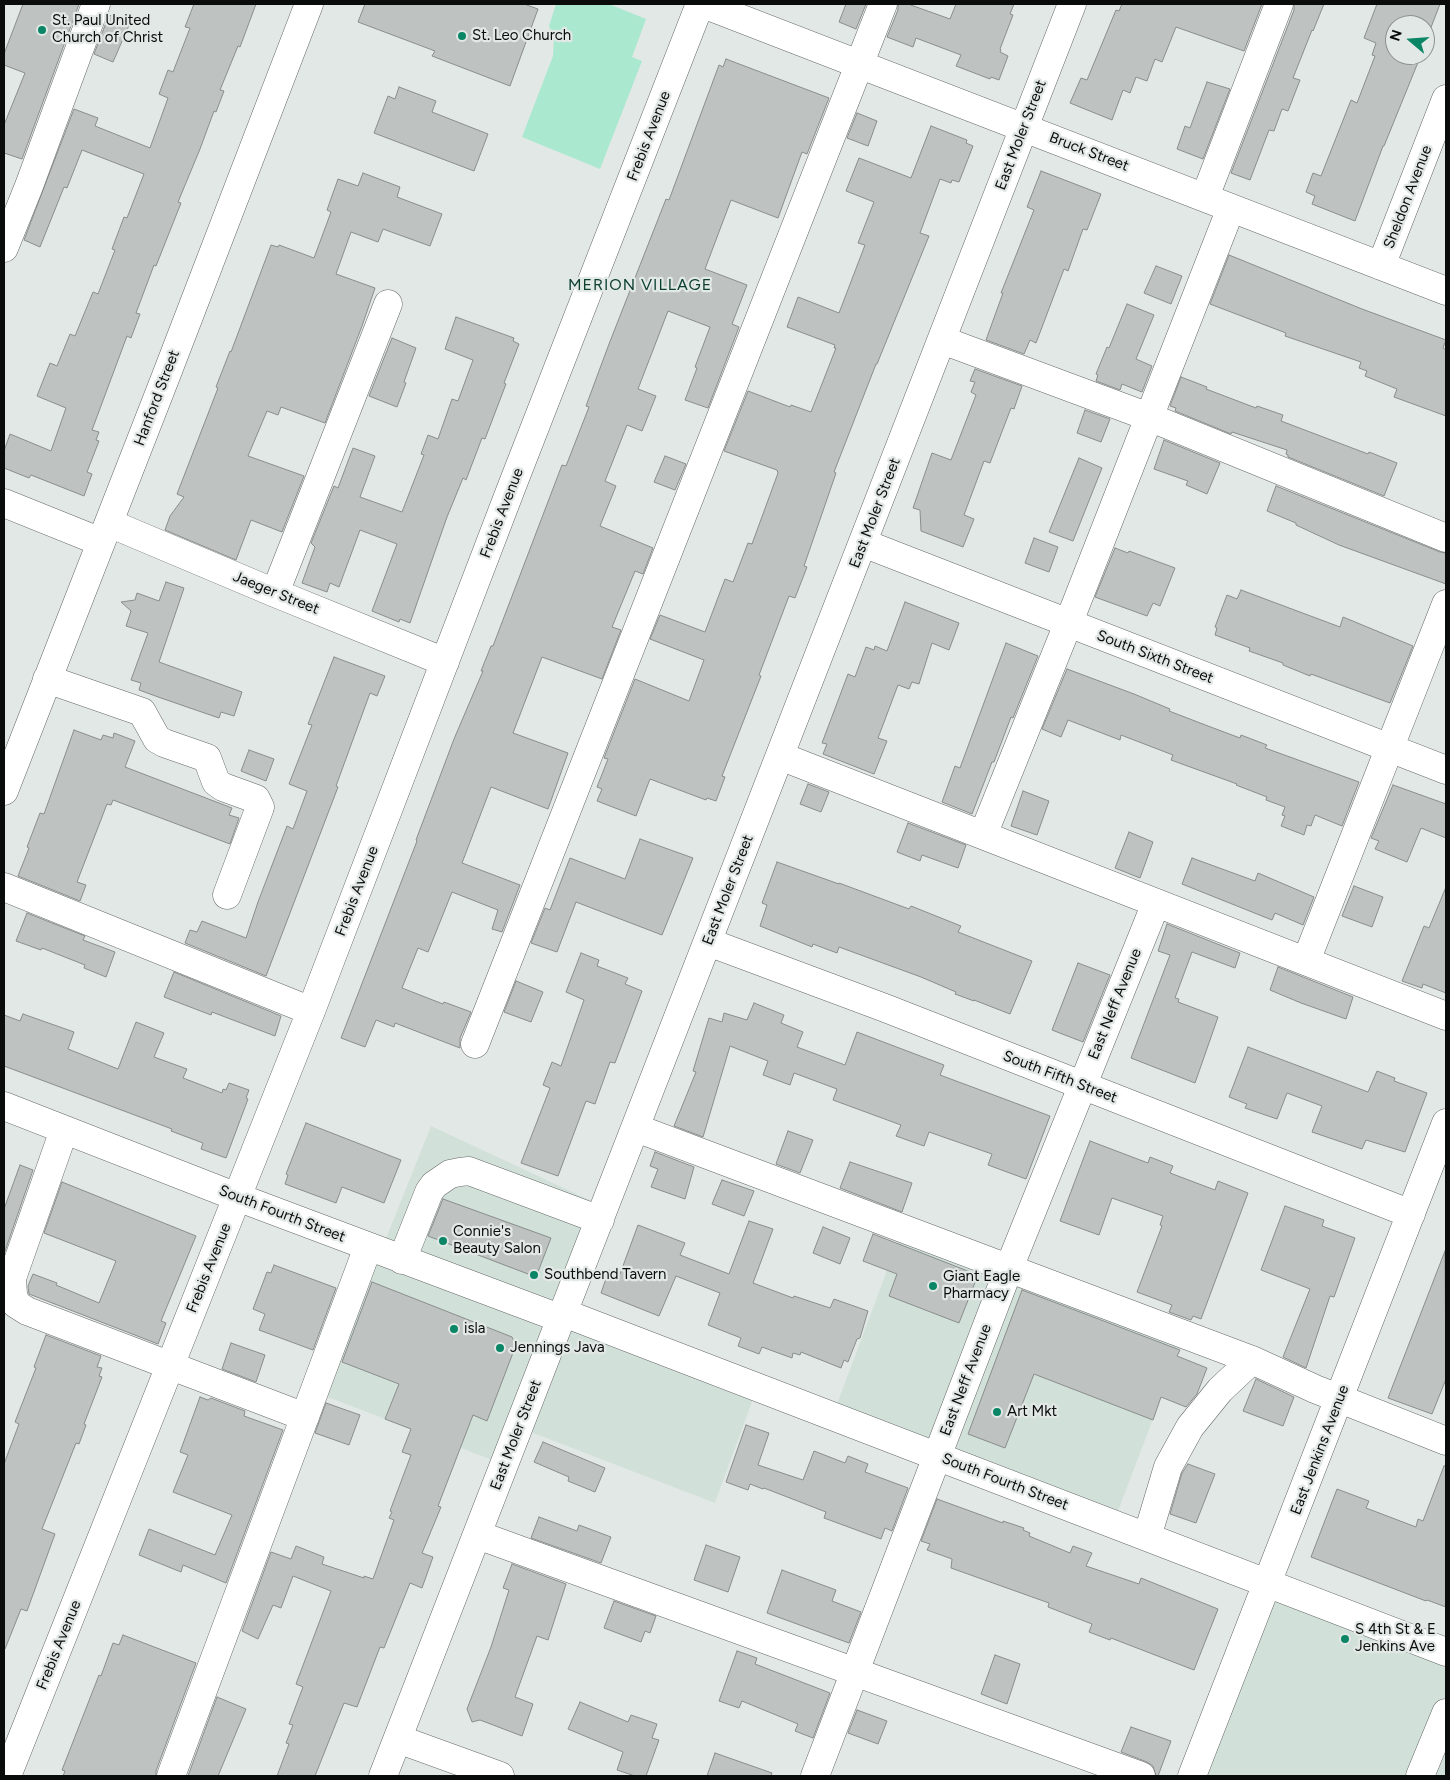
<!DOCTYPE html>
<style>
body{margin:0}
#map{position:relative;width:1450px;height:1780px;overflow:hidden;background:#e2e8e6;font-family:Figtree,sans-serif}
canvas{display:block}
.frame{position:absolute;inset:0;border:5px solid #0a0c0b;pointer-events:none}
.north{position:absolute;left:1385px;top:15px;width:50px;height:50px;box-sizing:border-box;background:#e2e8e6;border:1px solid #8c908e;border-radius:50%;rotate:288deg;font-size:14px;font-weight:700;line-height:20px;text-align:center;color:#0a0c0b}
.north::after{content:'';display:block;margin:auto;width:18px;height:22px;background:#0a8565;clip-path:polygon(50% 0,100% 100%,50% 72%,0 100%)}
</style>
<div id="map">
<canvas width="1450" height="1780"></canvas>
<div class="frame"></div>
<div class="north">N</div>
</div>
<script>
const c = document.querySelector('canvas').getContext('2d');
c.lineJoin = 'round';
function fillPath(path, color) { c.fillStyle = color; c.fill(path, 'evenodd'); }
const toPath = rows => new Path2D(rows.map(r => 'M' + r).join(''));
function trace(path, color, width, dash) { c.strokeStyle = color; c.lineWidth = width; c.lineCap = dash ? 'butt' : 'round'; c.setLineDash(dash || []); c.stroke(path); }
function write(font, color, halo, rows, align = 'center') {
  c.font = font + ' Figtree,sans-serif'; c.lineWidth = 4.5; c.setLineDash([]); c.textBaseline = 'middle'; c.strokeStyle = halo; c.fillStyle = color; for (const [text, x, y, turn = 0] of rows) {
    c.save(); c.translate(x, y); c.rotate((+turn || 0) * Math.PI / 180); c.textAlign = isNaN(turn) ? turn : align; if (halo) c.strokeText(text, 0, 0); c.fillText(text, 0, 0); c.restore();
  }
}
fillPath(toPath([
 [431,1126,598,1204,557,1311,757,1388,715,1503,515,1426,500,1463,312,1391,381,1251],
 [904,1225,1186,1332,1115,1519,834,1412],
 [1264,1591,1446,1657,1446,1776,1190,1776]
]), '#d2e0da');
fillPath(toPath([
 [556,4,609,4,646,19,632,57,642,61,600,169,522,137,553,56,554,38,549,26]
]), '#aae8d0');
const building = toPath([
 [23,4,79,4,22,159,4,153,4,125,25,73,4,65,4,54,23,4],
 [194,4,256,4,240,47,238,46,220,90,224,91,216,112,214,111,200,149,178,202,181,203,156,266,154,265,136,313,140,314,131,338,127,336,92,430,99,432,96,440,99,441,87,472,92,474,84,496,31,475,29,478,4,468,4,451,10,434,51,451,66,408,37,396,50,363,57,366,70,334,75,336,93,292,98,294,115,250,112,249,124,217,127,218,144,174,82,150,67,188,64,187,40,247,24,240,74,109,98,118,95,126,150,148,168,98,159,94,168,70,173,72,190,28,185,27,194,4],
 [365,4,524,4,538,9,510,86,432,56,435,51,358,22,365,4],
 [846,4,866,4,856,29,839,22,846,4],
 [898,4,908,4,950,19,956,4,1014,4,1010,14,1013,15,1000,49,1001,50,1000,52,1008,56,999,80,991,77,990,79,956,66,961,55,916,38,913,47,887,37,898,10,898,4],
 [1122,4,1262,4,1244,51,1176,27,1162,62,1155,59,1147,81,1136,77,1130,93,1123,90,1112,120,1070,103,1081,78,1087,80,1116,10,1119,11,1122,4],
 [1294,4,1324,4,1313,31,1312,30,1293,78,1300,80,1288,111,1282,109,1274,131,1269,130,1250,180,1231,173,1294,10,1294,4],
 [1377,4,1440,4,1425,43,1425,25,1395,25,1395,55,1421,55,1384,146,1383,146,1355,221,1312,204,1315,196,1306,192,1313,173,1321,176,1351,100,1357,103,1375,56,1372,55,1376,43,1364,38,1377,4],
 [109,15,130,23,113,62,94,54,109,15],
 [726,59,829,98,807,154,802,152,778,218,731,200,705,269,747,285,732,324,739,327,708,408,685,400,697,368,695,367,710,327,668,311,638,389,656,396,642,431,627,425,605,481,616,486,600,526,653,548,643,574,635,571,612,627,621,630,602,679,542,657,513,733,568,753,548,809,491,787,462,863,520,885,502,932,492,929,498,910,452,892,428,952,418,948,402,988,443,1004,444,1002,471,1012,460,1038,460,1048,395,1023,394,1027,376,1020,365,1047,341,1038,417,841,416,840,454,739,483,671,481,671,491,646,493,646,562,465,566,466,589,407,586,406,609,344,666,199,669,200,719,65,723,67,726,59],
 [1207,82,1230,89,1203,159,1177,149,1185,126,1190,128,1207,82],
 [399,87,436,101,432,112,488,134,474,171,374,133,388,96,395,99,399,87],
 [857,113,877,121,868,146,847,138,857,113],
 [931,126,967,140,966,143,973,146,959,182,952,180,951,183,940,179,920,233,929,236,877,364,876,364,834,472,836,473,804,566,807,567,795,598,789,596,759,675,761,676,722,776,725,777,716,801,707,798,706,800,650,779,636,816,597,801,602,789,597,787,608,759,604,758,635,679,689,701,704,660,650,639,660,615,705,632,725,579,733,582,748,543,752,544,778,473,777,470,724,451,748,391,790,407,791,405,811,412,836,348,834,348,835,345,787,327,798,297,839,313,865,245,858,243,874,202,846,191,859,158,911,178,931,126],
 [1041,171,1101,194,1087,230,1083,229,1068,271,1064,269,1036,343,1030,340,1024,354,986,340,1003,293,1001,293,1034,210,1027,207,1041,171],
 [363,173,400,187,397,197,442,214,430,246,383,229,378,242,351,232,336,274,375,288,362,326,325,423,281,407,278,415,267,411,248,456,304,476,282,532,251,520,236,560,165,530,170,516,184,497,177,494,218,388,216,387,230,351,231,352,271,245,278,247,279,245,314,258,331,212,327,210,338,179,358,186,363,173],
 [1229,255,1362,309,1446,340,1443,348,1446,350,1446,416,1394,397,1397,389,1365,376,1367,371,1359,368,1361,362,1285,336,1286,333,1210,304,1229,255],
 [1156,266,1182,276,1171,304,1144,293,1156,266],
 [1127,304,1154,315,1136,359,1152,366,1142,392,1122,384,1120,390,1096,381,1098,375,1096,374,1107,347,1109,348,1127,304],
 [456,317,514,338,513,341,519,344,504,383,506,384,485,439,482,438,466,480,463,478,447,517,410,623,400,619,399,622,372,611,397,544,360,530,339,587,330,583,327,592,302,583,315,547,311,543,334,486,338,488,353,448,375,456,360,497,402,512,424,455,421,454,428,435,438,439,452,399,458,401,473,360,445,349,456,317],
 [392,338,416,348,404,382,406,383,397,407,369,396,392,338],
 [975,369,1022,386,1014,409,1011,408,990,463,984,461,964,515,974,519,963,547,921,531,920,510,913,508,932,453,951,460,976,395,971,392,975,382,970,381,975,369],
 [1181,377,1207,387,1206,389,1256,408,1257,406,1283,415,1281,421,1368,454,1369,452,1397,463,1384,496,1288,457,1288,455,1286,454,1287,450,1232,432,1231,434,1175,411,1176,408,1170,406,1181,377],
 [1085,410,1110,419,1101,442,1077,433,1085,410],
 [1164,440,1220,463,1207,494,1186,485,1188,481,1154,469,1164,440],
 [665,456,686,464,675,490,654,482,665,456],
 [1079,458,1102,468,1073,541,1049,532,1079,458],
 [1276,486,1440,552,1446,553,1446,584,1339,545,1296,525,1296,523,1267,511,1276,486],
 [1034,538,1058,547,1049,572,1025,563,1034,538],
 [1115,548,1128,553,1129,551,1175,568,1160,606,1153,603,1147,616,1095,597,1115,548],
 [166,582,184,588,159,662,242,692,234,716,221,712,219,718,161,698,139,690,141,683,131,680,148,633,126,626,131,611,121,602,135,600,137,593,159,601,166,582],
 [1241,590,1340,627,1343,617,1413,646,1390,703,1311,674,1310,676,1283,665,1283,663,1249,651,1250,648,1215,635,1217,628,1215,627,1227,595,1237,599,1241,590],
 [905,602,959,623,949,650,932,643,919,684,912,682,909,689,898,685,878,738,887,741,874,774,823,754,827,744,822,743,848,674,855,677,866,647,874,650,875,646,887,651,905,602],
 [1006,643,1038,656,1013,718,1011,717,994,762,992,762,972,814,942,802,955,766,960,768,1006,643],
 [334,657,385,676,377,696,370,693,336,786,338,787,266,976,185,943,190,930,197,932,202,921,246,938,258,902,287,826,293,829,307,791,289,784,312,725,308,724,334,657],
 [1067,669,1134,694,1170,709,1169,711,1208,726,1240,738,1241,735,1267,745,1265,748,1359,782,1342,826,1315,815,1311,826,1307,825,1304,835,1281,826,1285,816,1282,815,1285,807,1266,800,1267,797,1236,785,1237,784,1171,760,1173,755,1121,735,1120,740,1068,720,1061,737,1042,729,1067,669],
 [74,730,101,740,103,735,113,738,114,733,135,741,125,767,232,808,229,815,239,818,230,844,113,800,111,805,107,804,77,882,86,885,80,901,18,876,29,848,27,847,40,813,44,814,74,730],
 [249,750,274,759,266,781,241,771,249,750],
 [808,784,829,792,821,812,800,804,808,784],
 [1393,785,1446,804,1446,838,1421,828,1407,862,1375,849,1379,841,1371,838,1393,785],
 [1023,791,1049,801,1037,835,1011,826,1023,791],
 [908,823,966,845,958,868,922,855,920,861,897,852,908,823],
 [1129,832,1153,842,1140,878,1115,868,1129,832],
 [640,839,693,858,662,935,576,902,557,952,531,943,545,908,550,910,570,858,625,879,640,839],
 [1192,858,1255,881,1258,873,1314,897,1303,925,1275,913,1272,920,1182,884,1192,858],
 [777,862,839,884,839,883,909,909,911,906,961,926,958,932,1032,961,1010,1014,974,1000,974,1001,955,994,956,992,921,977,839,947,837,953,813,944,812,947,760,926,767,905,762,903,777,862],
 [1354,886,1383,897,1372,927,1342,916,1354,886],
 [1446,887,1446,993,1423,984,1422,988,1402,981,1424,926,1429,928,1446,887],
 [27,913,85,936,83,940,115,952,106,977,84,968,85,965,42,948,41,950,16,941,27,913],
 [1167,924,1240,953,1235,968,1192,952,1175,998,1179,999,1178,1002,1218,1017,1195,1083,1131,1058,1170,955,1158,951,1167,924],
 [581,953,599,960,597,966,628,978,625,984,642,991,615,1063,610,1062,595,1104,586,1101,558,1176,521,1163,550,1088,543,1085,552,1062,561,1066,584,1000,566,992,581,953],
 [1078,963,1110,975,1083,1042,1052,1030,1078,963],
 [1278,967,1353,997,1346,1019,1301,1003,1270,990,1278,967],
 [174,972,281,1016,275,1036,212,1012,211,1015,164,997,174,972],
 [516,981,543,992,531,1022,504,1012,516,981],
 [754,1003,784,1015,781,1023,803,1032,797,1047,845,1065,857,1032,944,1065,940,1075,1050,1116,1026,1179,988,1165,992,1154,929,1132,924,1146,896,1136,901,1125,833,1100,837,1089,794,1073,790,1085,763,1075,768,1061,730,1046,703,1137,674,1126,696,1072,693,1071,709,1018,722,1022,724,1013,747,1020,754,1003],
 [23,1014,74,1032,68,1049,118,1069,136,1022,164,1033,154,1057,187,1069,183,1078,222,1093,223,1089,226,1090,229,1083,249,1090,246,1098,248,1099,226,1158,201,1149,203,1143,171,1131,172,1129,4,1066,4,1015,20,1021,23,1014],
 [1248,1047,1368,1092,1377,1071,1395,1078,1394,1081,1427,1093,1405,1152,1366,1140,1362,1149,1312,1132,1322,1106,1287,1093,1277,1119,1245,1108,1247,1104,1229,1097,1248,1047],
 [306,1123,401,1160,384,1203,342,1187,336,1203,285,1184,288,1175,286,1174,306,1123],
 [788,1131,813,1140,800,1173,776,1164,788,1131],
 [1090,1141,1148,1163,1150,1157,1173,1166,1170,1173,1215,1190,1218,1181,1248,1193,1201,1319,1193,1316,1191,1320,1169,1312,1172,1305,1137,1292,1162,1226,1160,1225,1163,1216,1112,1198,1099,1235,1060,1221,1090,1141],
 [655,1152,694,1167,685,1199,651,1187,658,1169,650,1166,655,1152],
 [850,1162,912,1183,902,1212,840,1188,850,1162],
 [20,1165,33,1170,4,1254,4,1209,20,1165],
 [722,1180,754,1191,744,1216,712,1204,722,1180],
 [62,1182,196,1236,161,1321,166,1323,158,1344,29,1294,28,1286,33,1274,57,1283,56,1285,99,1303,116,1261,44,1233,62,1182],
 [443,1199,551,1238,536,1277,428,1236,443,1199],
 [1285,1206,1324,1220,1322,1226,1355,1238,1334,1297,1330,1296,1306,1368,1283,1357,1310,1289,1261,1270,1285,1206],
 [749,1221,773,1229,753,1283,793,1298,794,1296,830,1308,834,1299,868,1311,860,1338,857,1339,848,1362,844,1360,841,1368,801,1352,800,1355,793,1353,792,1358,762,1347,759,1354,738,1346,741,1338,708,1325,720,1293,676,1276,659,1316,601,1293,609,1270,620,1274,638,1225,685,1243,680,1255,729,1274,749,1221],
 [823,1227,850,1238,840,1264,813,1253,823,1227],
 [873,1234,978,1275,959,1323,889,1296,897,1274,863,1261,873,1234],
 [1445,1251,1446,1379,1432,1414,1388,1398,1445,1251],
 [274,1265,336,1288,313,1350,259,1330,265,1314,253,1309,267,1272,271,1273,274,1265],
 [372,1282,512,1337,516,1345,487,1421,473,1415,438,1506,441,1507,422,1553,433,1557,422,1588,410,1583,384,1648,380,1647,357,1707,344,1703,315,1776,277,1776,289,1744,286,1743,293,1725,289,1724,303,1687,296,1684,331,1591,293,1576,281,1608,273,1605,258,1639,242,1631,271,1552,291,1559,296,1546,324,1557,322,1564,364,1578,364,1576,373,1579,394,1520,389,1518,392,1512,390,1511,411,1455,402,1452,411,1429,385,1419,399,1384,342,1362,372,1282],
 [1022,1290,1180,1350,1177,1356,1207,1368,1197,1394,1186,1407,1161,1397,1153,1420,1034,1374,1005,1448,968,1434,1022,1290],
 [46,1335,101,1356,97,1367,102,1368,99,1376,102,1377,84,1424,86,1425,79,1444,76,1443,42,1529,55,1534,27,1611,21,1609,5,1649,4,1649,4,1464,19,1424,15,1422,36,1368,34,1367,46,1335],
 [231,1343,265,1355,256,1382,222,1369,231,1343],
 [1256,1379,1294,1397,1283,1426,1243,1411,1256,1379],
 [200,1397,208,1400,211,1398,245,1411,244,1416,283,1430,226,1583,183,1565,181,1572,139,1555,149,1529,215,1555,232,1515,173,1492,188,1455,180,1452,200,1397],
 [326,1403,360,1415,349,1445,315,1433,326,1403],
 [746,1425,769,1433,758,1465,803,1480,814,1451,845,1463,848,1456,868,1464,865,1472,908,1488,892,1531,885,1528,881,1539,824,1518,826,1512,764,1488,763,1489,750,1484,748,1490,726,1482,746,1425],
 [543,1442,605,1468,595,1492,568,1481,569,1477,534,1462,543,1442],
 [1188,1464,1215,1474,1196,1523,1170,1514,1182,1473,1188,1464],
 [1444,1466,1446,1466,1446,1607,1427,1600,1426,1601,1311,1557,1337,1489,1369,1501,1366,1508,1416,1527,1418,1519,1423,1521,1444,1466],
 [937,1499,1003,1523,1003,1521,1024,1528,1023,1530,1030,1533,1029,1536,1070,1553,1073,1546,1092,1553,1086,1566,1139,1584,1141,1578,1218,1609,1194,1670,1111,1638,1110,1640,1089,1632,1092,1624,1048,1607,1049,1603,951,1568,952,1559,927,1550,930,1544,921,1541,937,1499],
 [539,1517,577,1531,579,1525,611,1537,601,1563,531,1538,539,1517],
 [706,1545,740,1557,728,1592,694,1580,706,1545],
 [512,1564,566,1584,548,1640,537,1636,515,1697,533,1704,522,1736,480,1720,472,1722,467,1709,491,1647,509,1590,503,1588,512,1564],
 [782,1570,836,1590,832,1601,861,1612,849,1643,767,1613,782,1570],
 [614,1601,656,1616,650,1633,645,1631,641,1642,604,1628,614,1601],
 [123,1635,196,1663,156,1771,156,1776,63,1776,65,1771,62,1770,99,1675,101,1676,113,1643,119,1645,123,1635],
 [737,1651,757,1658,755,1664,830,1693,813,1738,795,1731,798,1724,742,1701,739,1708,719,1701,737,1651],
 [995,1655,1020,1664,1007,1704,981,1694,995,1655],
 [217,1697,246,1709,218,1776,188,1776,217,1697],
 [580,1702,628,1722,631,1715,657,1724,652,1738,659,1740,646,1776,635,1776,617,1770,623,1752,568,1729,580,1702],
 [857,1710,887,1721,878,1744,848,1733,857,1710],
 [1131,1727,1171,1741,1158,1776,1156,1776,1153,1766,1147,1762,1121,1752,1131,1727],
 [715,1753,772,1773,771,1776,707,1776,715,1753]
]);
fillPath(building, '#bec3c1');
trace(building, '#898e8c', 1);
const minor = toPath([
 [703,4,1446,291],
 [1205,197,1279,4],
 [4,248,29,186,96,4],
 [1381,266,1446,99],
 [942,340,1149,417,1446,538],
 [4,503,101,542],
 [109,523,275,593,445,662],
 [863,543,1446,770],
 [275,593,388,304],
 [47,679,142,712,157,739,164,743,207,758,216,782,223,787,256,799,260,807,227,895],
 [780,756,1446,1016],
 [4,791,166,376,309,4],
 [983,835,1076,604,1231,208],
 [4,887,311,1011],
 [708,942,885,1008,1411,1214],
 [1306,961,1446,604],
 [475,1044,883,4],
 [4,1106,237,1197,562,1319],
 [636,1128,1252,1360,1315,1389,1446,1441],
 [64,1130,12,1278,13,1294,16,1304,27,1311,305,1417],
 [402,1260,429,1192,434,1185,450,1174,460,1172,469,1171,600,1220],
 [564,1313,1446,1652],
 [478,1535,1141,1776],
 [1147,1537,1168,1467,1190,1427,1220,1390,1252,1360],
 [398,1739,500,1776],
 [7,1776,311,1011,512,486,700,4],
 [171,1776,368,1247],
 [383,1776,1072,4],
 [815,1776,1009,1268,1156,903],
 [1192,1776,1446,1123],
 [1420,1776,1446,1713]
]);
trace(minor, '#666a68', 29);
trace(minor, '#fff', 28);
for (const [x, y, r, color] of [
 [42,30,5,"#0a8565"],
 [462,36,5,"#0a8565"],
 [443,1241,5,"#0a8565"],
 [534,1275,5,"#0a8565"],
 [933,1286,5,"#0a8565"],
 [454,1329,5,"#0a8565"],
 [500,1348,5,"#0a8565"],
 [997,1412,5,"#0a8565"],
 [1345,1639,5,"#0a8565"]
]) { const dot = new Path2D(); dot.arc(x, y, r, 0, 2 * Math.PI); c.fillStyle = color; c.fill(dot); trace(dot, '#e2e8e6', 2); }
write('15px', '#0a0c0b', '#e2e8e6', [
 ["St. Paul United",52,21],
 ["Church of Christ",52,38],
 ["St. Leo Church",472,36],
 ["Connie's",453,1232],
 ["Beauty Salon",453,1249],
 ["Southbend Tavern",544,1275],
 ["Giant Eagle",943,1277],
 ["Pharmacy",943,1294],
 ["isla",464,1329],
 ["Jennings Java",510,1348],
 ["Art Mkt",1007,1412],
 ["S 4th St & E",1355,1630],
 ["Jenkins Ave",1355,1647]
], 'left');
write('15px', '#0a0c0b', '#e2e8e6', [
 ["East Moler Street",1021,135,-69],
 ["Frebis Avenue",649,136,-69],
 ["Bruck Street",1089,152,21],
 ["Sheldon Avenue",1408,197,-69],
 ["Hanford Street",157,398,-69],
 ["Frebis Avenue",502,513,-69],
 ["East Moler Street",875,513,-69],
 ["Jaeger Street",276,593,22],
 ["South Sixth Street",1155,657,21],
 ["East Moler Street",728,890,-69],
 ["Frebis Avenue",357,891,-69],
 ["East Neff Avenue",1115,1004,-68],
 ["South Fifth Street",1060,1077,21],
 ["South Fourth Street",282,1214,21],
 ["Frebis Avenue",209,1268,-68],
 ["East Neff Avenue",966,1380,-69],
 ["East Moler Street",516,1435,-69],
 ["East Jenkins Avenue",1320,1450,-69],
 ["South Fourth Street",1005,1482,21],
 ["Frebis Avenue",59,1645,-68]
]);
c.letterSpacing = '1px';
write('16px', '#0d4031', '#e2e8e6', [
 ["MERION VILLAGE",640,285]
]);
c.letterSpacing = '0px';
</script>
